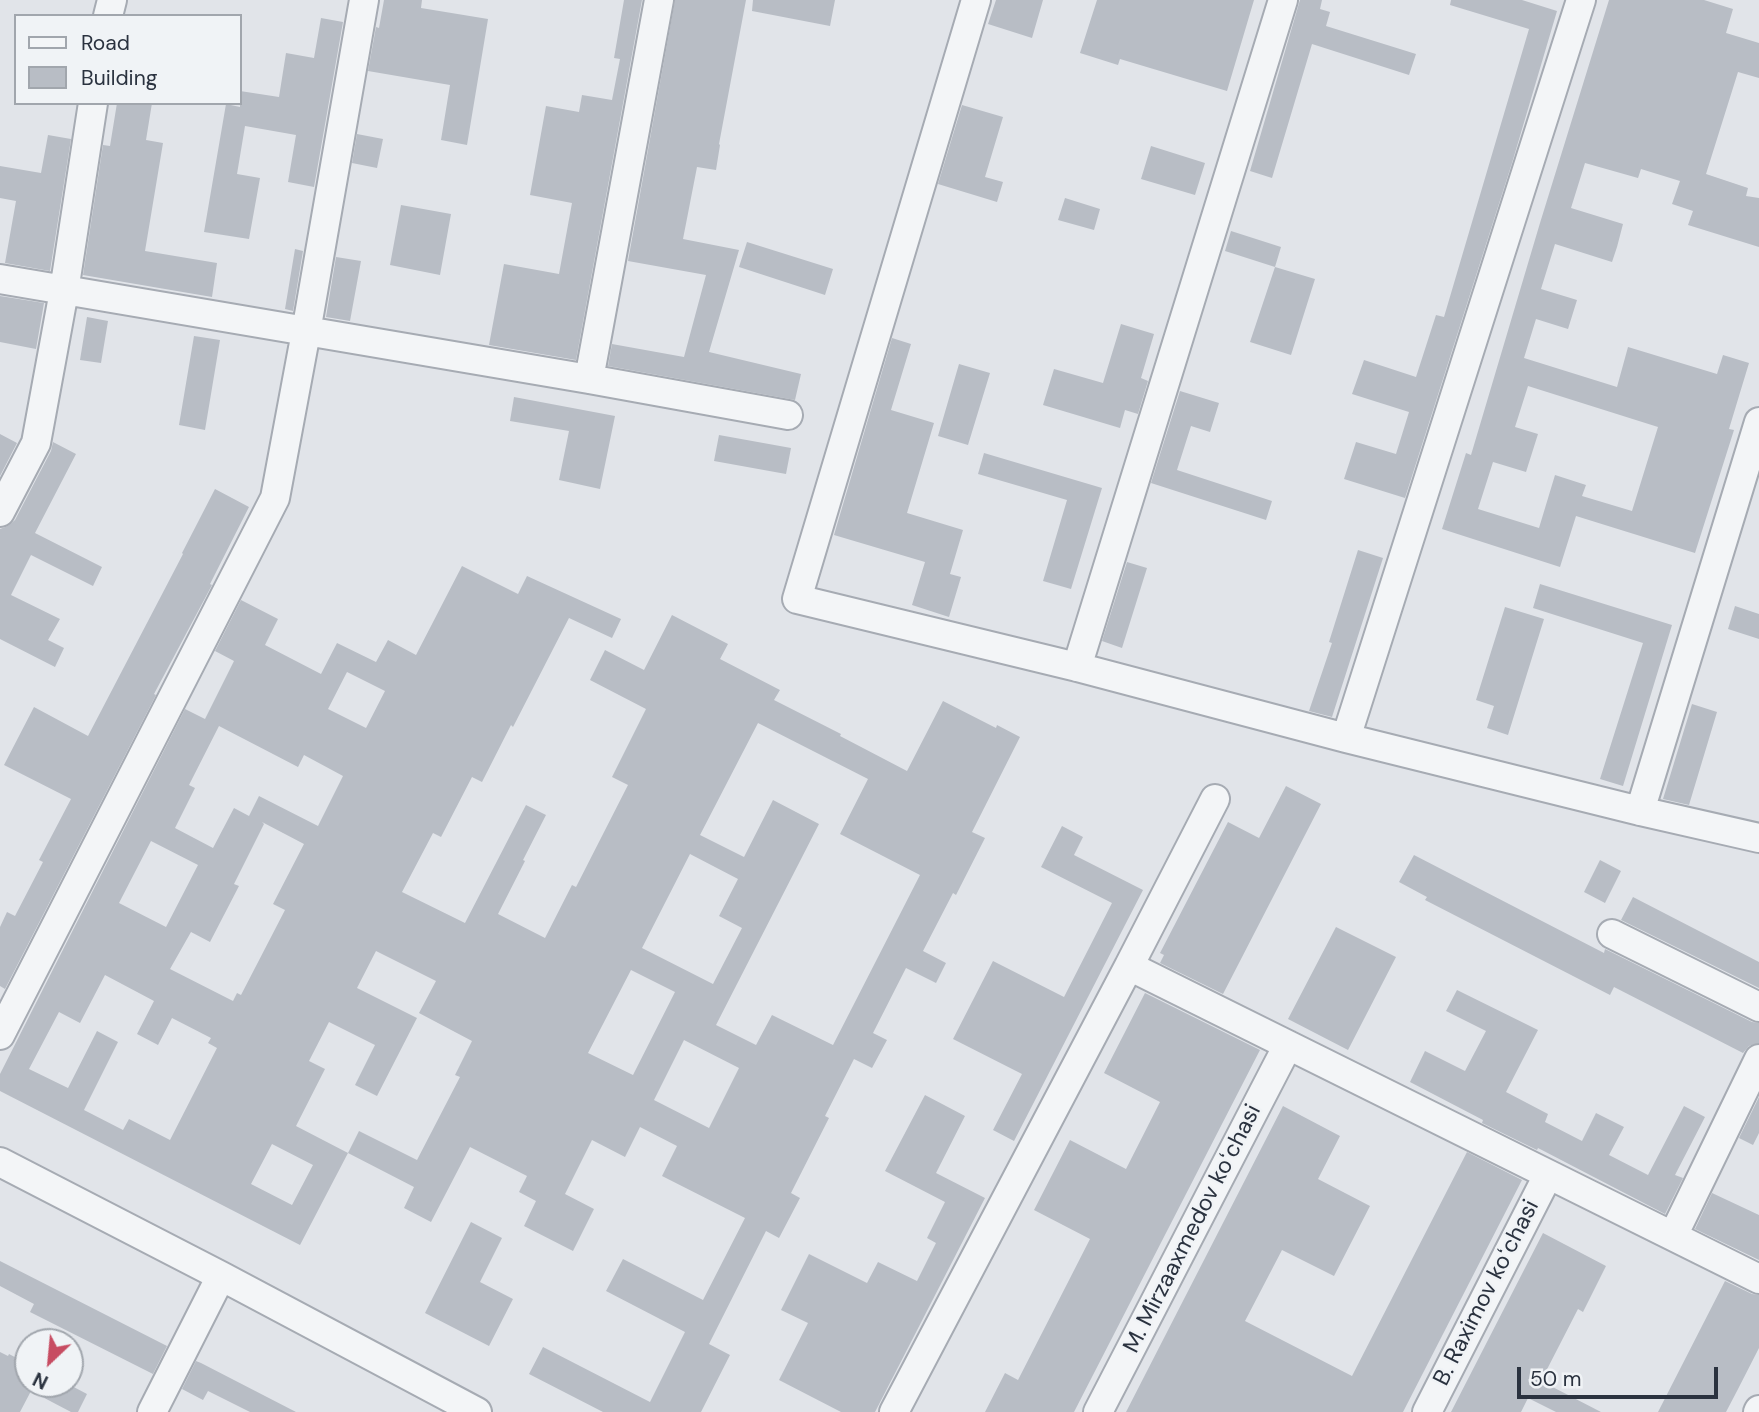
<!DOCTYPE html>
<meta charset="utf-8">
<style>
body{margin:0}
#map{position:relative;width:1759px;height:1412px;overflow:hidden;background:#e1e4e9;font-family:"DM Sans",sans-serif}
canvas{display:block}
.legend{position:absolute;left:14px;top:14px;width:228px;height:91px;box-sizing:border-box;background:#f0f3f6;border:2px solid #a1a6ad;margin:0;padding:9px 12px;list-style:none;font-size:21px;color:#2a323f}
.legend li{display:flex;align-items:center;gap:14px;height:35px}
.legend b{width:35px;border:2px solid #a1a6ad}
.north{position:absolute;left:14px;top:1328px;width:70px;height:70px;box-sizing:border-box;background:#f0f3f6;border:2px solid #a1a6ad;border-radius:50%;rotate:206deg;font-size:19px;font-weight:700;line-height:28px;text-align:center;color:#2a323f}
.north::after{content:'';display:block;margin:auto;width:24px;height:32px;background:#c74c62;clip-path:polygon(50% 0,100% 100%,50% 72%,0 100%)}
.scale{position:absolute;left:1517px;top:1367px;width:201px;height:32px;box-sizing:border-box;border:4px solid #2a323f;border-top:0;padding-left:9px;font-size:21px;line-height:24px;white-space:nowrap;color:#2a323f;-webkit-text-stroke:5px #f0f3f6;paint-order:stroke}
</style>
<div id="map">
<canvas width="1759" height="1412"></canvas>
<ul class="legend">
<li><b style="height:9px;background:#f3f5f7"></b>Road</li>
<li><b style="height:19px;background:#b8bdc5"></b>Building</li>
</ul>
<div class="north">N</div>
<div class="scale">50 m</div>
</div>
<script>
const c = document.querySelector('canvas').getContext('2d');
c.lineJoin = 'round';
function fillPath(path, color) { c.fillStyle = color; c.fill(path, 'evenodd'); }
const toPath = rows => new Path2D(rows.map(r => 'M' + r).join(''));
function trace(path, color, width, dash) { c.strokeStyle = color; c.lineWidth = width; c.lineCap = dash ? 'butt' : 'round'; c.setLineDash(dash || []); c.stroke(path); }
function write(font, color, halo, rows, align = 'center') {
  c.font = font + ' "DM Sans",sans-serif'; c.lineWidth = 5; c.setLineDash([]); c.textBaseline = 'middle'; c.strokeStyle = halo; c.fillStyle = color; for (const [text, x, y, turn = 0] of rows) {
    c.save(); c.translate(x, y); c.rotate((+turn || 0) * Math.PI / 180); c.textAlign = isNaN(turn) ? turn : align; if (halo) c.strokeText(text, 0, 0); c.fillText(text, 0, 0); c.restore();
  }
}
fillPath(toPath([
 [384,0,422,0,421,8,488,19,467,145,441,140,450,85,368,71,376,27,379,28],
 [624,0,642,0,576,360,489,345,504,264,559,274,572,203,530,195,546,106,579,112,582,95,612,100,620,59,614,58],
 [675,0,746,0,719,144,720,145,716,170,697,167,683,239,739,250,709,352,801,374,795,400,608,366,612,344,684,357,706,275,628,261],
 [753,0,835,0,830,26,752,11],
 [996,0,1043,0,1032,38,988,24],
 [1097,0,1254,0,1227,91,1120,59,1118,65,1080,53],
 [1300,0,1322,0,1320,9,1330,12,1326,26,1416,54,1409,75,1312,44,1272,178,1250,171],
 [1451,0,1522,0,1557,11,1512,163,1405,498,1344,479,1356,442,1396,454,1409,412,1352,394,1364,360,1416,377,1436,315,1444,317,1529,29,1450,5],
 [1609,0,1704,0,1733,9,1726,33,1759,43,1759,78,1738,72,1706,174,1748,188,1746,196,1759,198,1759,247,1688,225,1693,211,1672,204,1680,181,1641,169,1638,178,1585,163,1571,208,1623,224,1617,247,1612,262,1555,244,1541,289,1577,300,1568,329,1536,319,1524,358,1617,387,1628,347,1717,374,1723,355,1749,363,1729,429,1734,430,1695,553,1576,516,1560,567,1442,529,1466,453,1471,455,1540,223],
 [1528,386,1658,427,1632,511,1582,496,1586,485,1555,475,1539,528,1478,509,1493,462,1526,472,1538,434,1515,427],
 [321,18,343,22,314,187,288,182,296,135,245,126,237,174,260,178,249,239,204,232,226,104,240,107,240,91,279,97,286,53,314,58],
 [117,103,152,103,146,140,163,143,145,251,217,263,212,297,83,275,103,145,110,146],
 [962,105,1003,117,985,177,1003,182,997,202,938,184],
 [357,134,383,139,377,168,352,163],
 [48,135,71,139,50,271,5,263,16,201,0,198,0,166,41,173],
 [1151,146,1205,163,1195,195,1141,179],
 [1065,198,1100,209,1094,230,1058,220],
 [401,205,451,214,440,275,390,265],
 [1231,231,1281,247,1275,267,1225,251],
 [747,242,833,269,825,295,739,267],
 [295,249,303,251,293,311,285,309],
 [336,257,361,261,350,321,326,317],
 [1275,267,1315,279,1291,355,1250,342],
 [0,296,44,303,36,349,0,342],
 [87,317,108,321,101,363,80,360],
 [1121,324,1154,334,1141,378,1148,381,1138,414,1125,410,1120,428,1043,405,1054,369,1103,383],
 [194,336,220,340,205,430,179,425],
 [892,338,911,344,891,410,934,423,907,513,963,530,950,574,961,577,949,617,912,605,925,562,834,535],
 [959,364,990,373,968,445,938,436],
 [1180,391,1219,403,1210,432,1191,426,1177,470,1272,501,1266,520,1151,483],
 [514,397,615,416,600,489,559,480,569,431,510,421],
 [0,434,17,443,0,476],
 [719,435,791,448,786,474,714,461],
 [53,442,76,454,35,533,102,567,93,586,31,555,11,595,60,619,48,640,64,648,55,667,0,639,0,529,8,526,15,520,51,451],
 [984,453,1102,488,1071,589,1043,581,1067,500,978,474],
 [215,489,249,507,210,584,212,585,154,694,156,695,5,989,0,986,0,927,7,912,15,916,43,862,39,860,71,799,4,765,34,707,88,736,183,554,182,553],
 [1358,550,1383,558,1332,717,1309,711,1332,643,1329,642],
 [1127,562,1147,568,1122,648,1102,641],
 [462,566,518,594,527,576,621,619,612,638,569,618,513,727,511,725,482,782,472,777,441,837,433,833,402,892,465,923,526,805,546,815,523,860,525,861,498,914,545,938,572,885,576,887,628,785,612,777,646,709,590,680,605,650,644,670,672,615,728,644,720,659,780,690,774,700,841,734,840,736,907,771,943,701,996,728,997,725,1020,737,972,832,985,838,956,895,953,893,923,951,946,963,936,983,906,968,873,1033,887,1040,872,1068,854,1059,825,1116,829,1118,791,1193,800,1198,779,1238,766,1231,709,1344,730,1355,701,1412,603,1412,529,1374,543,1347,650,1402,685,1332,606,1291,623,1259,703,1300,745,1218,662,1176,677,1146,640,1127,625,1157,592,1140,565,1194,594,1209,573,1251,524,1226,536,1201,519,1192,527,1176,470,1147,431,1222,404,1208,414,1187,348,1153,300,1245,0,1091,0,1074,185,709,205,719,234,661,215,651,241,600,278,619,265,645,321,674,337,643,376,662,388,640,416,655],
 [347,672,385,691,366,728,328,709],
 [758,723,868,779,840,834,920,875,833,1045,772,1015,756,1045,716,1025,819,824,773,800,744,857,700,835],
 [219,726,298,767,304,755,343,776,318,826,259,796,249,816,234,808,213,848,175,828,195,788,189,785],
 [262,822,304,844,273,904,285,910,241,995,237,993,233,1001,170,969,191,932,210,942,239,886,234,884,264,824],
 [151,841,198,865,166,927,119,903],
 [690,854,738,879,719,916,742,928,713,984,642,948],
 [376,951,436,981,419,1013,472,1041,455,1075,460,1077,417,1160,359,1131,348,1153,296,1126,325,1069,309,1061,329,1022,375,1045,355,1085,377,1096,417,1018,357,988],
 [631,970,675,992,633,1075,588,1053],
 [105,975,154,1001,137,1034,158,1045,172,1018,211,1038,208,1043,217,1048,170,1140,129,1119,123,1130,84,1110,118,1042,97,1031,68,1088,29,1069,59,1012,80,1023],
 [684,1040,739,1068,709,1128,654,1100],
 [272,1144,313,1165,292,1205,251,1184],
 [1540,584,1672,625,1623,786,1600,779,1643,643,1533,608],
 [1735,606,1759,614,1759,639,1728,629],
 [1505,607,1544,619,1508,735,1487,728,1494,706,1476,700],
 [1692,704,1717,712,1689,805,1663,799],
 [1286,786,1321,804,1223,994,1160,963,1164,955,1160,953,1228,822,1259,838],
 [1062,826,1083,837,1074,855,1143,890,1014,1141,993,1130,1022,1074,953,1039,993,961,1064,997,1112,903,1041,867],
 [1414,855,1604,953,1605,949,1752,1022,1759,1023,1759,1043,1749,1046,1743,1053,1614,987,1610,995,1425,900,1427,897,1399,882],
 [1600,860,1621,871,1605,903,1584,892],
 [1633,897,1759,962,1759,988,1621,920],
 [1336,927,1396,957,1348,1050,1288,1019],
 [1457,990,1538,1030,1506,1092,1548,1114,1545,1122,1582,1141,1596,1113,1624,1127,1609,1155,1648,1175,1684,1106,1705,1117,1675,1175,1683,1178,1665,1214,1538,1148,1537,1150,1482,1123,1483,1120,1410,1082,1425,1051,1465,1071,1486,1031,1446,1011],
 [1145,993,1260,1050,1074,1412,985,1412,1005,1373,1018,1380,1090,1239,1034,1210,1070,1140,1126,1169,1160,1102,1104,1073],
 [925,1095,965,1116,936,1173,985,1198,875,1412,841,1412,779,1380,808,1323,781,1310,809,1254,867,1283,878,1262,917,1281,936,1243,927,1238,945,1202,885,1171],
 [1759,1097,1759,1133,1753,1145,1739,1138],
 [1283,1106,1340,1136,1318,1179,1370,1206,1334,1276,1282,1250,1245,1321,1352,1376,1467,1152,1522,1180,1403,1412,1126,1412],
 [1712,1193,1759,1215,1759,1260,1695,1229],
 [471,1222,502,1238,480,1282,513,1299,489,1346,425,1313],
 [1543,1233,1606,1266,1583,1312,1578,1309,1541,1381,1601,1412,1556,1412,1528,1398,1521,1412,1451,1412],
 [0,1261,167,1346,153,1374,30,1312,34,1304,0,1286],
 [1725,1281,1752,1294,1759,1295,1759,1348,1737,1391,1726,1412,1658,1412],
 [0,1352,8,1356,9,1354,28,1364,28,1384,68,1384,87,1394,78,1412,71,1412,31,1391,20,1412,0,1412],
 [196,1361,201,1363,296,1412,250,1412,208,1391,203,1400,182,1389]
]), '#b8bdc5');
const minor = toPath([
 [976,0,797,599,1077,667,1346,738,1640,811,1759,838],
 [108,16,112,0],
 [0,279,589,379,788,415],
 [589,379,659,0],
 [0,512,36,443,64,291,93,103],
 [1077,667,1283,0],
 [1346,738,1581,0],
 [1640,811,1759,422],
 [1612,934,1759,1007],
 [1129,966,1215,799],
 [0,1035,275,498,306,332,364,0],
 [0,1162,221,1276,477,1412],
 [1673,1236,1759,1059],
 [152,1412,221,1276],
 [894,1412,1129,966,1759,1279],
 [1098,1412,1288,1045],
 [1427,1412,1548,1175],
 [1758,1412,1759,1410]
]);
trace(minor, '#a6abb3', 32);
trace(minor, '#f3f5f7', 28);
write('23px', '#2a323f', '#f0f3f6', [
 ["M. Mirzaaxmedov koʻchasi",1193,1229,-63],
 ["B. Raximov koʻchasi",1487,1293,-63]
]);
</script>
